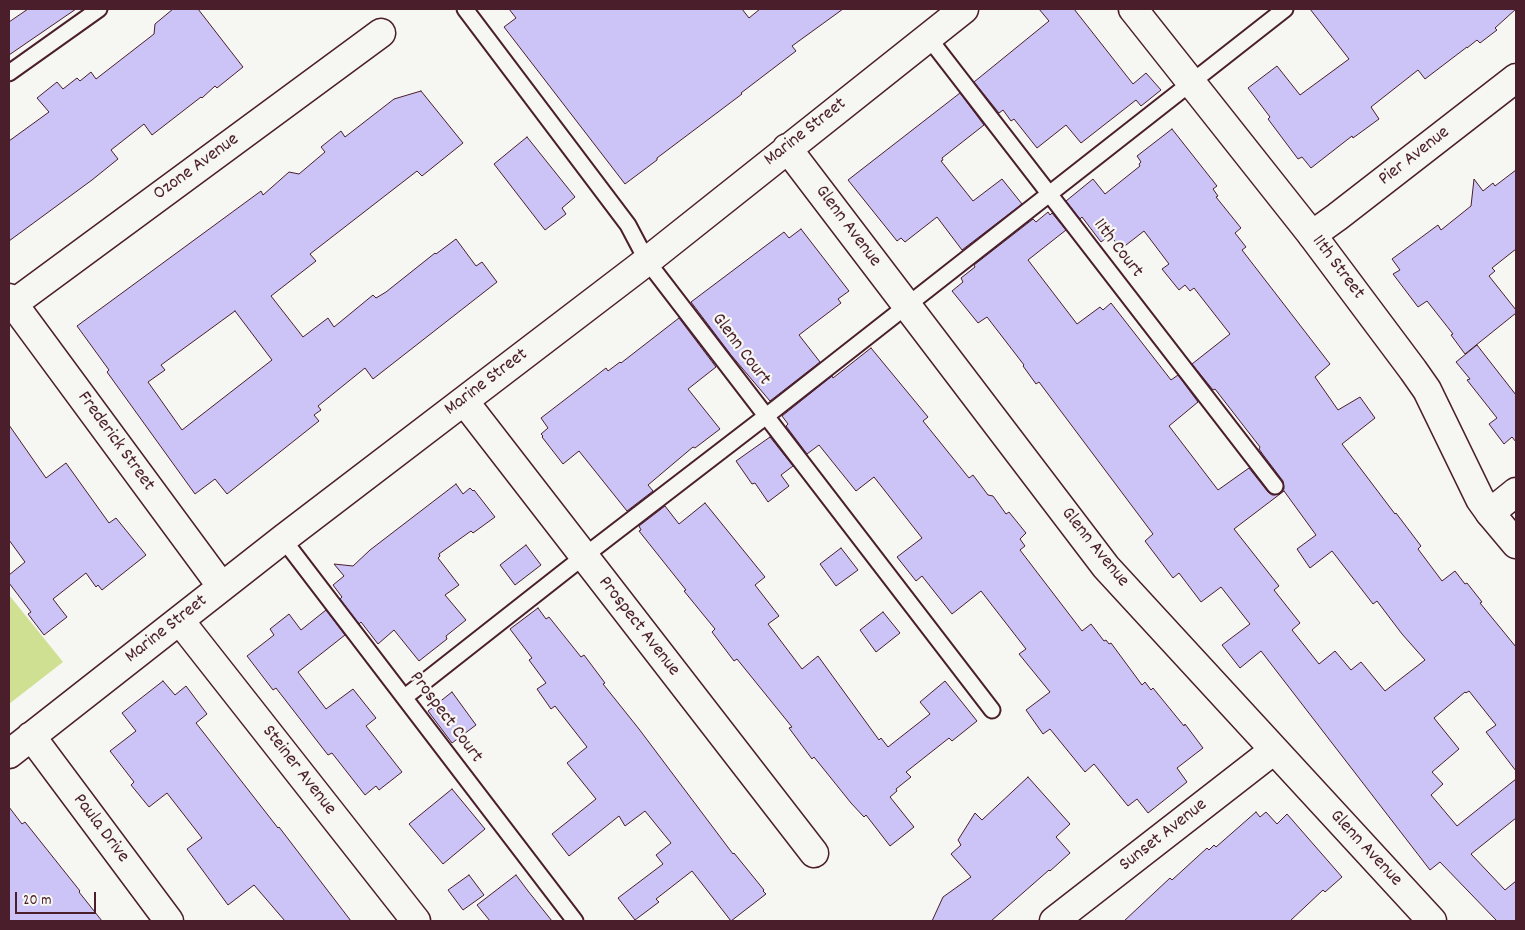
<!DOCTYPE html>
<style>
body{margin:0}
#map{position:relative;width:1525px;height:930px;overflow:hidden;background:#f6f6f2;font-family:Dekko,sans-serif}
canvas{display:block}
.frame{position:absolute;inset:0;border:10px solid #4a1f2b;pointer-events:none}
.scale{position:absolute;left:15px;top:892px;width:81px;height:22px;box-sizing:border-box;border:2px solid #4a1f2b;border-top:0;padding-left:6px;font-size:15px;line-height:18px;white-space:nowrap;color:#4a1f2b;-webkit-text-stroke:4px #f6f6f2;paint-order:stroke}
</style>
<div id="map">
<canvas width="1525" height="930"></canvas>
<div class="frame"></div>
<div class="scale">20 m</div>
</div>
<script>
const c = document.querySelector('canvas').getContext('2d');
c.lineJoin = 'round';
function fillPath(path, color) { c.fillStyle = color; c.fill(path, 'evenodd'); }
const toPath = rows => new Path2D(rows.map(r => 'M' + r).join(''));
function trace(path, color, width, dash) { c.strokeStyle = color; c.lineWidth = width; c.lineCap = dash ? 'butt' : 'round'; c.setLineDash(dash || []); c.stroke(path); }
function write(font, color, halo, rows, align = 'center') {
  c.font = font + ' Dekko,sans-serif'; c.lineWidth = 4.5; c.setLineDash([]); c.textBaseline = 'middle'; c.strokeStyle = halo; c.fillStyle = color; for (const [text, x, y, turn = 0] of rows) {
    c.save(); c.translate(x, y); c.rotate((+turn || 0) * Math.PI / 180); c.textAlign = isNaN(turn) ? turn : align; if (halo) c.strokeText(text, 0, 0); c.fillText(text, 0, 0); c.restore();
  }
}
fillPath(toPath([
 [9,595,63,662,9,704]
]), '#cfe093');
const building = toPath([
 [28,9,76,9,9,55,9,22,28,9],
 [173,9,198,9,243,67,217,88,215,86,202,98,201,97,152,135,144,124,111,150,118,159,92,180,9,241,9,141,49,112,37,98,57,82,63,89,77,78,80,81,91,72,96,79,154,34,155,24,173,9],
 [509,9,742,9,749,18,760,9,843,9,792,46,796,51,741,93,742,94,657,158,657,160,625,184,504,27,516,18,509,9],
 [1039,9,1074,9,1133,84,1146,73,1161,90,1141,106,1136,100,1081,143,1066,125,1037,148,1014,119,1011,121,1003,110,999,113,974,82,1049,21,1039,9],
 [1310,9,1516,9,1495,28,1497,30,1480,43,1477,40,1467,48,1467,47,1425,79,1418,70,1371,107,1379,119,1353,138,1352,136,1311,168,1302,157,1298,159,1268,119,1270,117,1248,88,1277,66,1300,95,1349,59,1310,9],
 [421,91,463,143,422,176,417,171,310,254,316,261,271,296,303,337,328,318,334,327,373,295,376,298,386,292,435,253,436,254,456,239,476,266,482,262,497,282,373,379,365,368,318,406,321,410,314,415,319,421,227,494,215,479,195,494,107,372,109,370,77,326,261,191,263,195,289,172,299,174,325,152,321,147,341,131,345,137,394,99,421,91],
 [235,311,272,360,182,430,148,382,165,370,161,365,235,311],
 [960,93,984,125,942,158,943,160,941,161,973,201,1002,179,1022,204,962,250,937,217,905,242,901,238,897,241,848,180,960,93],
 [1172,129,1217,186,1213,189,1218,196,1216,197,1241,228,1235,233,1246,247,1242,250,1330,364,1315,377,1338,410,1360,397,1375,418,1342,444,1395,514,1396,513,1421,546,1418,549,1442,581,1455,571,1465,584,1467,583,1482,602,1480,603,1516,647,1516,771,1486,732,1496,725,1469,691,1466,693,1465,692,1434,718,1459,749,1432,772,1443,784,1431,795,1457,826,1516,779,1516,818,1471,854,1505,890,1516,881,1516,921,1497,921,1440,862,1430,870,1261,651,1240,668,1222,645,1250,624,1221,587,1201,602,1179,573,1173,578,1145,541,1153,534,1039,382,1036,384,1023,366,1024,365,987,317,978,323,952,291,963,282,961,278,975,267,974,265,1033,219,1036,222,1048,212,1050,215,1052,213,1066,230,1028,260,1077,324,1100,307,1103,310,1111,303,1171,380,1178,375,1198,402,1169,426,1218,490,1249,468,1268,492,1272,495,1280,494,1284,489,1283,481,1264,456,1259,449,1260,447,1215,389,1213,390,1192,364,1230,334,1194,288,1190,291,1185,285,1179,290,1162,269,1169,264,1144,231,1121,249,1110,235,1101,242,1082,217,1080,219,1066,201,1093,179,1105,194,1140,166,1139,164,1141,162,1137,156,1172,129],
 [1284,491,1316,535,1297,549,1310,568,1332,551,1373,604,1377,601,1402,634,1425,660,1385,691,1361,662,1351,670,1335,651,1319,664,1292,630,1300,623,1274,590,1279,586,1234,529,1284,491],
 [527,137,575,197,562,208,566,214,545,230,494,164,527,137],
 [1516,170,1516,249,1492,268,1495,271,1489,276,1516,310,1516,313,1465,354,1451,335,1453,334,1427,301,1418,307,1393,274,1400,270,1392,259,1438,225,1441,230,1471,206,1474,179,1483,191,1493,183,1495,186,1516,170],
 [801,229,849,291,838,299,841,303,799,335,820,362,770,401,731,355,691,302,784,232,789,238,801,229],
 [679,318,716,367,688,389,720,429,695,448,693,447,648,485,653,491,627,511,579,451,563,464,542,437,543,436,541,434,548,428,541,418,606,368,608,371,620,362,621,363,679,318],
 [1477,345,1516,395,1516,442,1512,437,1504,444,1489,424,1497,418,1467,380,1470,379,1456,362,1477,345],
 [871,348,928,417,923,421,969,478,973,475,988,495,993,496,1006,514,1009,512,1026,533,1020,539,1025,546,1020,550,1082,631,1091,624,1104,641,1106,640,1109,644,1111,643,1142,685,1145,682,1151,690,1153,688,1184,726,1185,724,1203,748,1177,768,1187,782,1148,813,1137,799,1128,806,1094,764,1085,772,1050,729,1043,734,1026,710,1050,692,1019,654,1026,649,981,591,952,614,922,576,916,581,897,557,922,538,874,477,856,491,819,445,807,454,786,426,788,424,782,416,832,376,833,378,871,348],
 [9,425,46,478,66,463,109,523,116,518,146,555,102,590,98,585,96,587,86,573,53,599,67,617,44,635,28,614,31,612,9,583,9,575,25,562,9,540,9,425],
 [770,437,793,466,781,475,789,486,768,502,755,483,752,484,736,461,770,437],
 [456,484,463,494,470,488,473,491,474,490,495,517,473,533,471,531,439,554,440,556,438,558,459,585,445,595,466,620,446,636,447,639,419,661,394,630,378,644,361,622,359,624,340,599,342,597,333,585,344,576,334,564,353,566,370,550,456,484],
 [705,503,765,577,755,585,779,616,768,624,802,669,818,656,879,740,881,738,888,747,930,714,920,702,945,681,977,721,952,741,949,738,906,772,911,777,896,789,897,791,890,797,914,827,890,846,866,815,864,817,851,803,814,757,812,759,789,728,792,727,737,659,734,661,712,632,715,629,684,591,686,590,639,531,641,530,639,526,665,506,679,524,705,503],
 [526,545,541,565,515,585,500,565,526,545],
 [841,548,858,570,836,586,820,564,841,548],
 [538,608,546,619,549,617,581,657,584,655,605,683,603,684,639,729,733,854,734,853,764,890,763,891,766,894,731,921,692,871,656,899,659,902,635,920,618,898,663,864,656,855,671,843,645,811,625,826,619,816,569,856,552,834,596,799,567,763,587,747,555,706,551,709,537,689,546,683,529,660,532,658,510,629,538,608],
 [326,610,345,635,298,672,326,709,353,689,376,718,366,726,402,772,379,790,376,786,365,795,332,753,328,755,276,688,273,690,247,656,274,635,270,629,289,614,301,630,326,610],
 [883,612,900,633,876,652,860,630,883,612],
 [163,681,175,695,186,686,207,714,196,723,278,828,279,827,351,921,285,921,254,885,228,905,187,849,202,838,167,793,149,807,131,785,134,782,110,751,136,731,122,713,163,681],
 [452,692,476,725,452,743,428,711,452,692],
 [1028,777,1070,824,1056,837,1070,853,1050,871,1049,870,991,921,932,921,943,897,971,877,951,854,961,845,958,840,975,813,982,820,1028,777],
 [452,789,485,829,443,864,409,824,452,789],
 [9,807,22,824,25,822,80,891,79,892,102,921,9,921,9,807],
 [1256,812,1260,817,1266,812,1277,824,1287,814,1342,877,1325,892,1323,890,1290,921,1124,921,1170,878,1172,880,1207,848,1209,850,1214,845,1216,847,1256,812],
 [469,875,484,895,463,910,448,890,469,875],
 [516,875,528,891,552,921,490,921,477,905,516,875]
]);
fillPath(building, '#ccc4f6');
trace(building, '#4a1f2b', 1);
const service = toPath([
 [465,9,628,225,647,261,992,710],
 [928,37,1275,486],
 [9,73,99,9],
 [283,539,575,921],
 [405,697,583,557,765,417,1285,9]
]);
const minor = toPath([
 [787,148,1106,567,1432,921],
 [1312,235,1337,217,1516,78],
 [9,298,222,587],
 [13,304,381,33],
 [464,401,814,853],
 [1490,513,1516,492],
 [180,621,416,921],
 [31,736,169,921],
 [9,754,283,539,647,261,964,9],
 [1054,921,1274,750]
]);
const tertiary = toPath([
 [1133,9,1312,235,1413,370,1427,390,1480,499,1490,513,1516,544]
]);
trace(service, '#4a1f2b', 19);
trace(minor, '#4a1f2b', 31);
trace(tertiary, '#4a1f2b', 31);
trace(service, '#f6f6f2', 15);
trace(minor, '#f6f6f2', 28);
trace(tertiary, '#f6f6f2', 28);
write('19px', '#4a1f2b', '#f6f6f2', [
 ["Marine Street",806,133,-38],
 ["Pier Avenue",1415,157,-38],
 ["Ozone Avenue",197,168,-36],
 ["Glenn Avenue",847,227,53],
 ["11th Court",1117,249,52],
 ["11th Street",1337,268,53],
 ["Glenn Court",740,350,53],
 ["Marine Street",487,383,-37],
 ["Frederick Street",115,442,54],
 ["Glenn Avenue",1094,548,51],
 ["Prospect Avenue",638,627,52],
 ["Marine Street",167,630,-38],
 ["Prospect Court",445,718,53],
 ["Steiner Avenue",298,771,52],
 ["Paula Drive",100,829,53],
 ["Sunset Avenue",1164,836,-38],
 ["Glenn Avenue",1365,849,47]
]);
</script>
